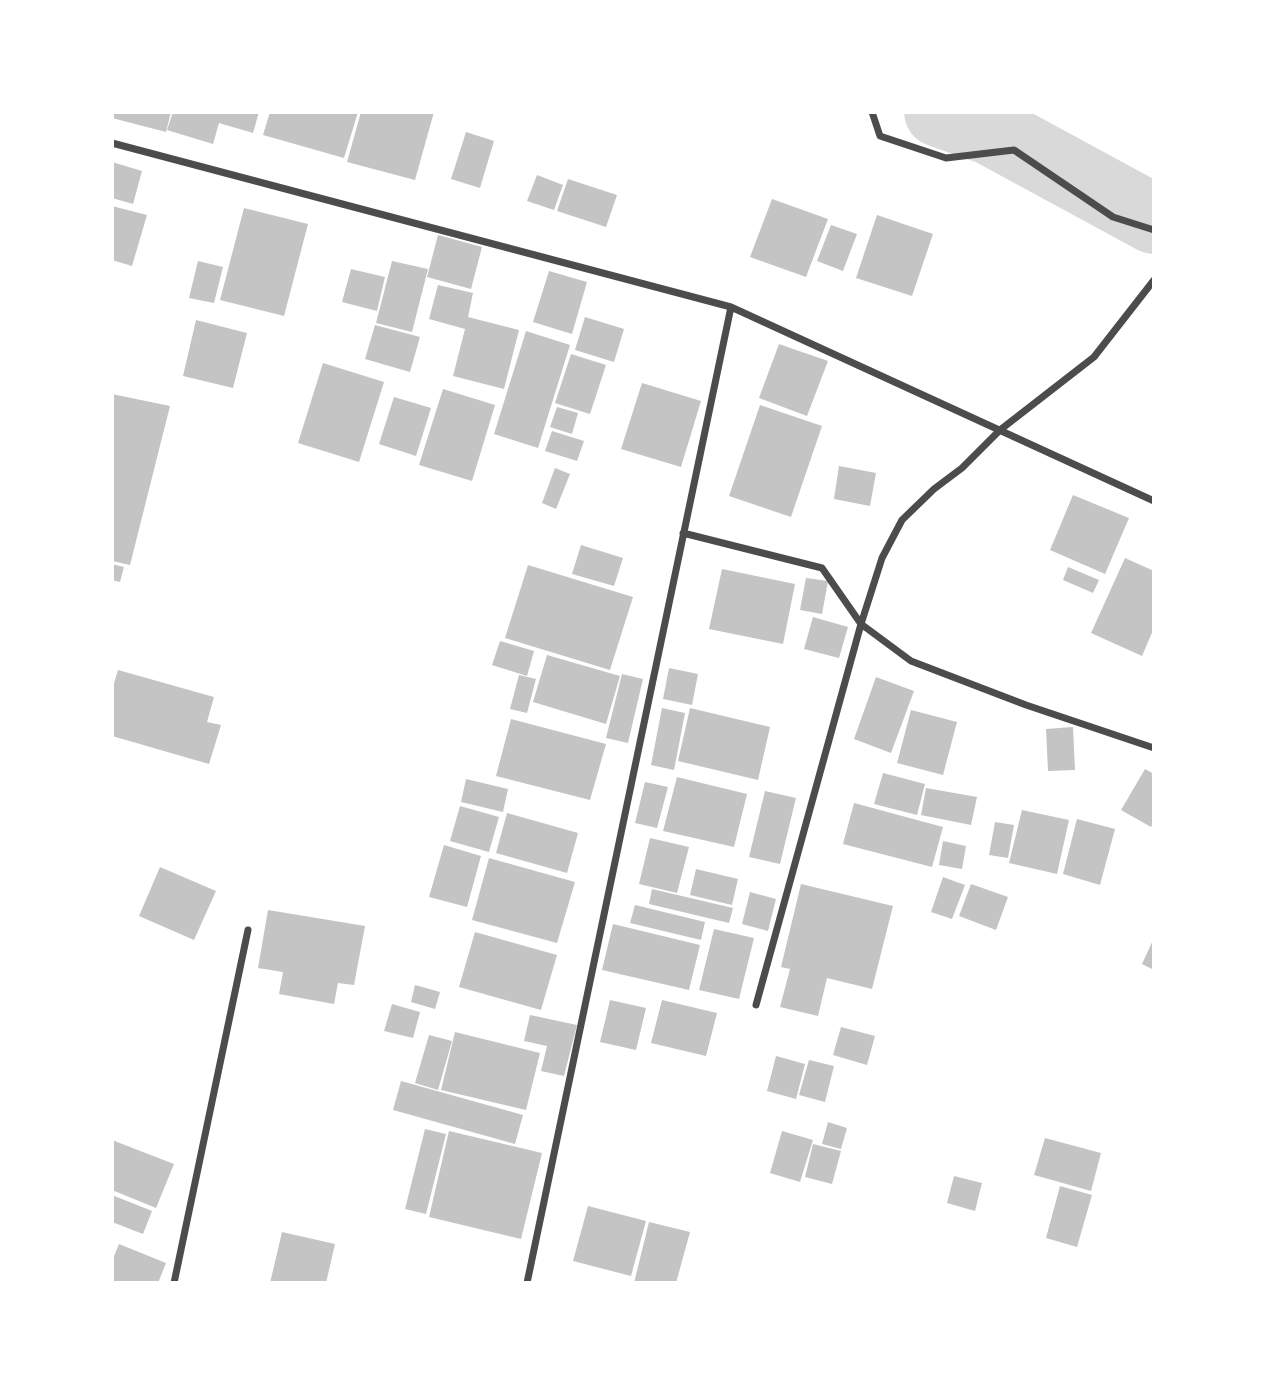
<!DOCTYPE html>
<style>
body{margin:0}
#map{position:relative;width:1266px;height:1395px;overflow:hidden;background:#fff;font-family:"Golos Text",sans-serif}
canvas{display:block}
.frame{position:absolute;inset:0;border:114px solid #fff;pointer-events:none}
</style>
<div id="map">
<canvas width="1266" height="1395"></canvas>
<div class="frame"></div>
</div>
<script>
const c = document.querySelector('canvas').getContext('2d');
c.lineJoin = 'round';
const toPath = rows => new Path2D(rows.map(r => 'M' + r).join(''));
function trace(path, color, width, dash) { c.strokeStyle = color; c.lineWidth = width; c.lineCap = dash ? 'butt' : 'round'; c.setLineDash(dash || []); c.stroke(path); }
function fillPath(path, color) { c.fillStyle = color; c.fill(path, 'evenodd'); }
trace(toPath([
 [939,112,990,130,1154,219]
]), '#d9d9d9', 70);
fillPath(toPath([
 [112,112,171,112,166,132,112,118],
 [173,112,259,112,253,133,219,123,213,144,167,130],
 [270,112,358,112,344,158,263,135],
 [361,112,434,112,415,180,347,162],
 [466,132,494,141,480,188,451,179],
 [112,162,142,171,133,204,112,198],
 [537,175,563,185,554,210,527,201],
 [568,179,617,195,606,227,557,211],
 [772,199,828,219,806,277,750,257],
 [112,206,147,215,132,266,112,260],
 [244,208,308,224,284,316,220,300],
 [877,215,933,234,912,296,856,278],
 [831,225,857,234,843,271,817,261],
 [438,235,482,247,471,289,427,277],
 [198,261,223,267,214,303,189,298],
 [392,261,428,269,412,332,376,323],
 [351,269,385,277,377,311,342,302],
 [549,271,587,282,572,334,533,322],
 [438,285,473,293,468,317,519,330,504,389,453,376,465,329,429,319],
 [585,317,624,329,614,362,575,350],
 [196,320,247,333,233,388,183,376],
 [375,325,420,337,410,372,365,359],
 [526,331,570,345,538,448,494,434],
 [779,344,828,361,807,416,759,398],
 [571,354,606,365,590,414,555,403],
 [323,363,384,382,359,462,298,443],
 [642,383,701,401,681,467,621,449],
 [443,389,495,405,472,481,419,465],
 [112,394,170,406,130,565,112,561],
 [394,397,431,408,416,456,379,444],
 [760,405,822,426,791,517,729,496],
 [557,407,578,413,572,434,550,427],
 [552,431,584,441,577,461,545,451],
 [839,466,876,473,870,506,834,499],
 [555,468,570,474,556,509,542,503],
 [1073,495,1129,518,1105,574,1050,550],
 [581,545,623,558,614,586,572,574],
 [1125,558,1154,571,1154,628,1142,656,1091,633],
 [112,564,124,567,120,582,112,580],
 [528,565,633,597,610,670,505,638],
 [1068,567,1099,580,1093,593,1063,580],
 [722,569,795,584,783,644,709,629],
 [806,578,828,581,822,614,800,610],
 [813,617,848,627,839,658,804,649],
 [500,641,534,651,527,676,492,665],
 [547,655,620,676,606,724,533,702],
 [669,668,698,674,692,705,663,699],
 [118,670,214,697,207,722,221,725,209,764,112,736,112,690],
 [622,674,643,679,628,743,606,738],
 [519,675,536,679,527,713,510,709],
 [876,677,914,691,891,753,854,739],
 [662,708,685,713,674,770,651,765],
 [690,708,770,727,758,780,678,761],
 [911,710,957,722,943,775,897,763],
 [511,719,606,744,590,800,496,776],
 [1073,727,1075,770,1048,771,1046,729],
 [1145,769,1154,774,1154,821,1151,827,1121,810],
 [883,773,925,784,917,815,874,804],
 [677,777,747,794,734,847,663,831],
 [466,779,508,789,503,812,461,802],
 [645,782,668,787,657,828,635,823],
 [926,788,977,797,971,825,921,815],
 [765,791,796,798,780,864,749,857],
 [854,803,943,827,932,867,843,844],
 [460,806,499,817,489,852,450,841],
 [1022,810,1069,820,1057,874,1009,863],
 [507,813,578,833,567,873,496,853],
 [1077,819,1115,829,1100,885,1063,874],
 [995,822,1014,825,1008,858,989,855],
 [650,838,689,847,677,893,639,884],
 [943,841,966,846,962,869,939,865],
 [444,845,481,856,467,907,429,897],
 [489,858,575,882,557,943,472,920],
 [160,867,216,891,194,940,139,916],
 [696,869,738,879,732,905,690,895],
 [943,877,965,885,952,919,931,912],
 [801,884,893,906,872,989,827,978,818,1016,780,1007,790,969,781,967],
 [971,884,1008,897,996,930,959,916],
 [652,889,733,908,729,923,649,904],
 [750,892,776,899,768,931,742,924],
 [635,905,705,922,701,940,630,923],
 [268,910,365,926,354,985,338,983,334,1004,279,994,283,972,258,968],
 [613,924,700,945,689,990,602,970],
 [714,929,754,938,739,999,699,990],
 [475,932,557,955,541,1010,459,987],
 [1154,938,1154,970,1142,964],
 [415,985,440,992,435,1009,411,1002],
 [610,1000,646,1008,636,1050,600,1042],
 [662,1000,717,1013,706,1056,651,1043],
 [392,1004,420,1012,413,1038,384,1031],
 [530,1015,577,1025,564,1076,541,1071,547,1046,524,1041],
 [841,1027,875,1036,867,1065,833,1055],
 [455,1032,540,1053,526,1110,441,1090],
 [429,1035,452,1041,438,1090,415,1083],
 [776,1056,805,1064,796,1099,767,1091],
 [809,1060,834,1066,825,1102,799,1095],
 [401,1081,523,1115,515,1144,393,1110],
 [828,1122,847,1128,841,1149,822,1144],
 [425,1129,446,1134,426,1214,405,1209],
 [449,1131,542,1153,521,1239,429,1217],
 [782,1131,813,1140,800,1182,770,1173],
 [1045,1138,1101,1153,1091,1191,1034,1175],
 [112,1140,174,1164,156,1208,112,1190],
 [813,1144,841,1151,832,1184,805,1177],
 [954,1176,982,1183,975,1211,947,1203],
 [1060,1186,1092,1195,1077,1247,1046,1238],
 [112,1195,152,1211,143,1234,112,1222],
 [588,1206,646,1221,631,1276,573,1261],
 [649,1222,690,1232,676,1283,634,1283],
 [282,1232,335,1244,326,1283,270,1283],
 [119,1244,166,1263,158,1283,112,1283,112,1261]
]), '#c4c4c4');
trace(toPath([
 [872,112,880,136,946,158,1014,150,1113,217,1154,230],
 [112,143,731,307,1154,501],
 [683,533,822,568,861,624,911,661,1026,705,1154,748],
 [756,1005,861,624,882,558,902,520,934,489,962,468,1000,430,1094,357,1154,280],
 [174,1283,248,930],
 [527,1283,731,307]
]), '#4c4c4c', 7);
</script>
